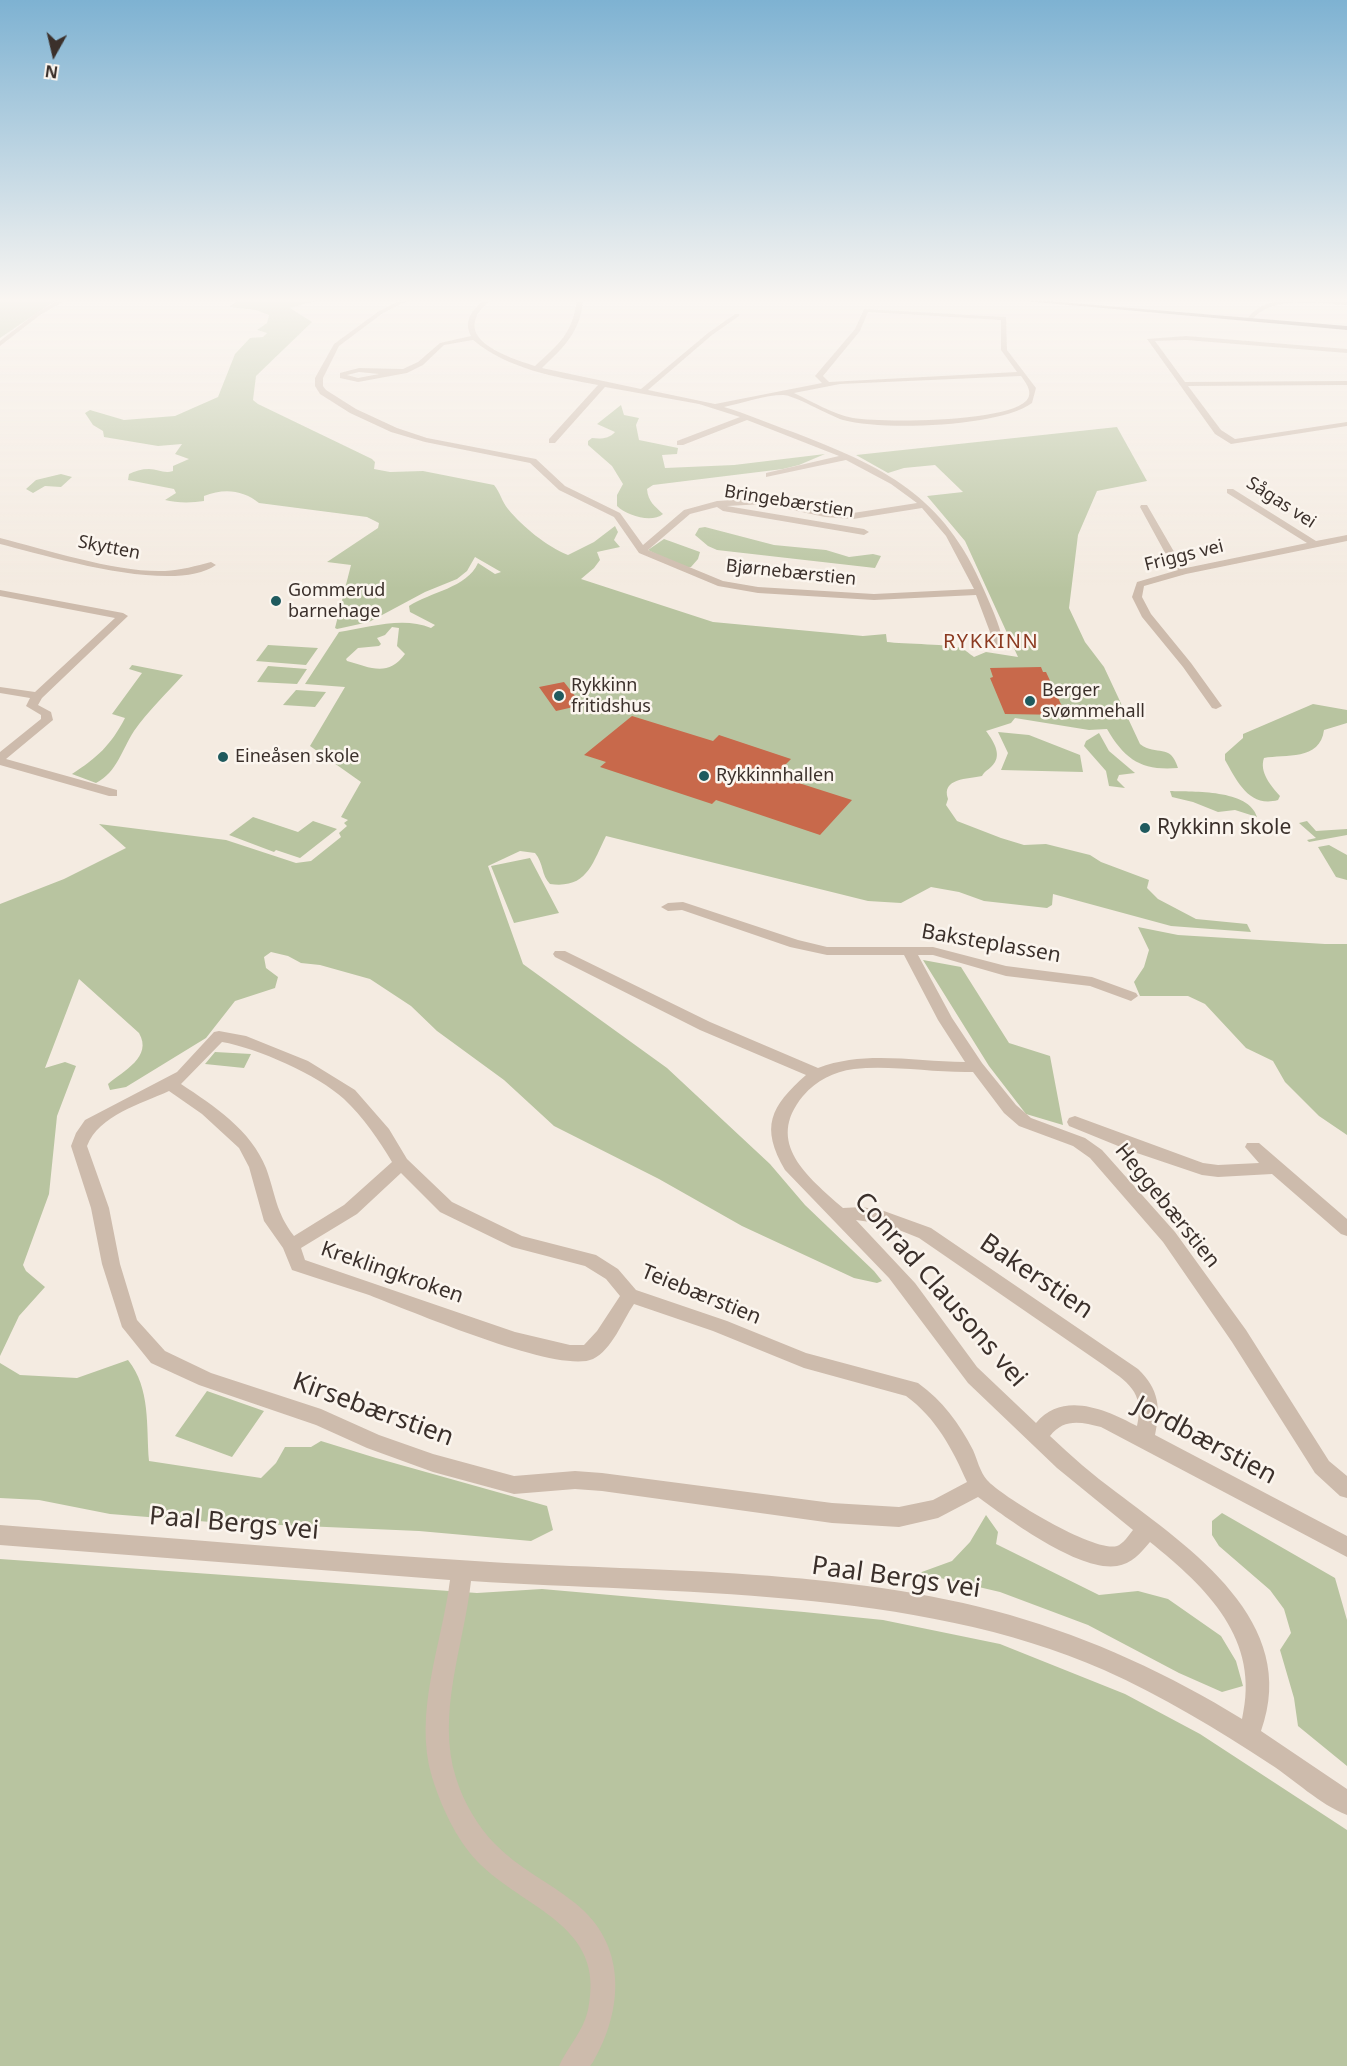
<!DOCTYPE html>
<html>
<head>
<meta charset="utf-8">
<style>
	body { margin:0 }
	#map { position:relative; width:1347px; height:2066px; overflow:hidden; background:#f4ebe1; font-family:"Noto Sans",sans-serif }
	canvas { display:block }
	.north { position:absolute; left:24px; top:24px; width:60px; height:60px; -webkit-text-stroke:4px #fbf5ee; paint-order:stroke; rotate:188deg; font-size:16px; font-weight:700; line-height:24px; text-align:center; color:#3b302b }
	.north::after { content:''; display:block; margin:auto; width:21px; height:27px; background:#3b302b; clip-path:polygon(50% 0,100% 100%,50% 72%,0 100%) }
</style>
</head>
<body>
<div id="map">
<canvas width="1347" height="2066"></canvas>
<div class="north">N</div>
</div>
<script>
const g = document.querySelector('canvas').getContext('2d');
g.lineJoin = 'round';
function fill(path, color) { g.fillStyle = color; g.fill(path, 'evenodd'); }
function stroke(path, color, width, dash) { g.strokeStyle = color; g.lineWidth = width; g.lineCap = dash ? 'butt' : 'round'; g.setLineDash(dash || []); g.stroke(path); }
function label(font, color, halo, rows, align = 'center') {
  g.font = font + ' "Noto Sans",sans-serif'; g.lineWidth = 5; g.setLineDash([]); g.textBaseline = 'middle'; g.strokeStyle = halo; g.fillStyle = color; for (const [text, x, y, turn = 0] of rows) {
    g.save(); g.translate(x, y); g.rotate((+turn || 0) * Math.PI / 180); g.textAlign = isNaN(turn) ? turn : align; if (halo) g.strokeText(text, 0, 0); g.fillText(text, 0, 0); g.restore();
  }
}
const green = new Path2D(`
	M0,300H56L0,338Z
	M239,300H319L290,308L312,322L256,376L253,400L258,404L372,459L375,462L374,469L390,472L423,471L494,485C500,492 502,502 508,509C523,527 546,546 568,555L594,542L615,526L618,532L614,540L620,547L597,552L600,560L594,568L581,579L713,622L863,636L886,634L887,642C902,644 954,644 963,649C965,650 970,654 974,657L986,652L1018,657L965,541L927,496L963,492L935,465L904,468L888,473L856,455L1117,427L1147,481L1097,491L1078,535L1069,608L1085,642L1104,667L1140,744C1157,757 1170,742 1178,768C1142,771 1125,760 1107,729L1089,730L1015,718L1011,723L986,731C992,739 1001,752 995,762C991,769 985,770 982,776C968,779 941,778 948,799L946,805L957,821L1001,838L1024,845L1046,844L1090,855L1101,862L1149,880L1147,888L1158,899L1196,919L1247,924L1251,932L1171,926L1053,894L1052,905L1047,908L984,901L959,892L931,887L901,903L868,901L606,836C592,864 587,889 550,884C541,875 544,864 535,853L520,851L488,866L523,964L667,1068L770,1164L805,1205L874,1271L882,1281L877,1283L854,1278L742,1226L659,1179L554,1126L504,1080L437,1031L411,1006L370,979L320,965L301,963L288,956L271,952L264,957L266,968L278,977L275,988L235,1001L206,1038L126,1087L110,1090L108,1084C123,1071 153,1057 139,1033L79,979L45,1068L65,1062L76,1066L57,1116L49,1194L23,1265L26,1271L45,1287L19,1316L0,1356V904L64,879L126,848L99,824L226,840L296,863L311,861L341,837L339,833L347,826L344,823L348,820L341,817L361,782L310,746L345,687L305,684L339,632C368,628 402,616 431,628L435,625L410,612L409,606C430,592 467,588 478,563L495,574L501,572L475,557L467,571L457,579L425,592L369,622L337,629L335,628L351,565L327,562L378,528L379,523L367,517L259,503C243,490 224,488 204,496V501C192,503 176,503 165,500L176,493L174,489L128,480L129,474C135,471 141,469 149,469C158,469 164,474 173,471V466L189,459L175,454L182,444L158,446L104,437L103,431L93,425L85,413L90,410L124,420L175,416L218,397L235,354L250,338L263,337L267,333L257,330L267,323L269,315L256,310L229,307ZM392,627L399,628L397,646L405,654C388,678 369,667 347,661L346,659L358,648L379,646L381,644L377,638L385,635Z
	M621,405L624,415L639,418L636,425L639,440L678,448L677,454L662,455L665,468L734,465L825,454L799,465L783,469L653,485L647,489C648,502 655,506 663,514C652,523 627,516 617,506V495L623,484L612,466L588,445V441L592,438C600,439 609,439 615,432L597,424Z
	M61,474L72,477L61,487L45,486L33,493L26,489L36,480Z
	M705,527L774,545L826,550L849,557L873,554L881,556L875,568L717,550L708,546L695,535L699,528Z
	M664,539L700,552L698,559L691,567H681L648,550Z
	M268,645L318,648L306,665L256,661Z
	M132,665L183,675C167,693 148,711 134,731C121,751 118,771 96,783L72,774C97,758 111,745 125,718L112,714L142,673L129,669Z
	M268,666L307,669L297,684L257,682Z
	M296,690L326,692L315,707L283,705Z
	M1313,704L1347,710V723L1324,730C1320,761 1285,754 1264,758C1259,772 1271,786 1280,796L1278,800C1249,808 1237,781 1225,760V754L1243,738V734Z
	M998,732L1029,735L1080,755L1083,772L1001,770L1008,753Z
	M1099,733L1109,751L1135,773L1119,775L1117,780L1125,788L1109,786L1106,771L1084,746L1086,741Z
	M1170,791C1193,792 1249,789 1257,817L1235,810L1218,812L1193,802L1172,797Z
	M253,817L298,832L313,821L337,829L300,858L276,850L274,852L229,835Z
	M1307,821L1316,831L1347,829V835L1309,842L1307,840L1316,838L1299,823Z
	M1329,845L1347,855V880L1336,877L1318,847Z
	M530,858L559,913L514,923L491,866Z
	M1138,927L1178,935L1325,944H1347V1135L1319,1116L1285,1082L1273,1061L1246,1048L1205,1004L1188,996H1140L1134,982L1144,967L1149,950Z
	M923,960L961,967L1009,1043L1050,1056L1063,1125L1026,1114L989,1066Z
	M215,1052L251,1054L244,1068L205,1064Z
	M128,1360C151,1389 146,1426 149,1461L261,1478L276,1463L285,1447H311L321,1441L376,1458L547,1506L553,1530L531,1541L419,1531L211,1522L110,1514L39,1500L0,1498V1363L20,1375L77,1378Z
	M207,1391L264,1411L232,1457L175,1436Z
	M1222,1513L1335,1578L1347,1620V1766L1298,1726L1294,1698L1280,1650L1291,1633L1284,1609L1270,1590L1219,1546L1212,1535V1521Z
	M986,1515L998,1532L996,1544L1099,1595L1138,1591L1168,1599L1221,1636L1236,1661L1243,1686L1222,1692L1179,1673L1088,1625L1000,1592L919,1573L952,1561L970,1542Z
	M0,1559L477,1593L542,1589L804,1612L883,1620L1000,1644L1125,1694L1200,1734L1347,1830V2066H0Z`);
const building = new Path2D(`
	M1041,667L1043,672H1046L1066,715L1005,714L990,678L993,677L990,668Z
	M564,682L582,705L556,711L539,687Z
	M632,716L713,741L719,735L791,759L778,772L784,774L780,777L852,800L820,835L716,800L712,804L600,767L606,762L584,755Z`);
const minor = new Path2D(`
	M59,300H66L40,315L0,346V341L36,313Z
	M402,300H409L383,313L339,346L323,378V386L326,390L356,409L397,428L427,438L536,459L565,486L620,513L643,545L684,510L717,501L765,498L825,511L853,513L917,503L891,484L846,460L766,477V473L839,456L747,420L683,445H677V441L740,417L699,404L605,387L555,443H549V439L598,385C555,377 508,369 473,340L444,345L423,365L407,373L358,382L340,378V373L359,368L403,369L418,362L440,343L471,336C463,321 472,310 484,300H490C485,306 478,311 476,318C465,345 517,360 535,366C560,343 572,334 577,300H583C581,331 564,347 542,368L641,389L708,333L735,314H739V316L712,335L648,390L715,404L822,383L815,376L855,329L864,309L1006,317L1007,350L1036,388L1032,403C1000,427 882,431 843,420C828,415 794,395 783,395C765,395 743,403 724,407C748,414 770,424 793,432C884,467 944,495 984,590C991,606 999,623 1003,641L996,649L987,647L993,640L976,595L874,600L758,593L718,586L639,553L614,517L559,490L530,463L425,442L391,432L350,413L320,394L315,386V378L334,344L379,311ZM868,312L1001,320V350L1017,372L829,382L823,376L860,331ZM359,372L379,374L358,378L347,375ZM1021,376C1026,383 1034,393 1026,401C1006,422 883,423 853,418C833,414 813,402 794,393L840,384ZM765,504L825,517L853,519L922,508L946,536L974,589L874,594L758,587L723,581L648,550L690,514L717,507L723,511L864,535L869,532L864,529L727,506Z
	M1309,300L1347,301V305C1319,303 1271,295 1252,320L1247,319C1261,299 1287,300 1309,300Z
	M1186,336L1347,349V353L1186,340L1155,341L1185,382L1347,381V385L1188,386L1221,430L1235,439L1347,422V426L1231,444L1215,434L1147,339Z
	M1227,489H1233L1316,541L1347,535V541L1186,574L1144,586L1142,597L1151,614L1191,663L1222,706L1216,709L1212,708L1183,667L1142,617L1132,597L1137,582L1178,570L1164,551L1140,507L1141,505H1147L1173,550L1186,568L1307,543L1227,493Z
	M0,538C47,550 118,573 165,571C181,570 196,566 211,562L216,565C174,595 48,556 0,544Z
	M0,590L123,613L128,616L42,698L38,705L51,712L53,720L6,759L117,790V796H109L0,765V752L41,719V715L26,706L30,698L0,693V687L35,692L115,618L0,596Z
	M683,902L798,940L827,947H933L1006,966L1092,977L1136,993L1138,996L1131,1001L1090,986L1006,976L933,955H918L952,1018L982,1063L1016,1105L1031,1118L1085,1138L1102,1150L1175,1232L1246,1330L1329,1461L1347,1476V1498L1340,1496L1315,1473L1232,1342L1163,1242L1090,1158L1073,1146L1019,1126L1004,1113L973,1072C933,1073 893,1065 854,1069C833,1072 817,1080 803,1096C764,1143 808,1177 843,1208L862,1207L884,1211L931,1228L1138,1369C1159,1389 1161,1408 1155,1435L1347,1536V1557L1101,1427C1081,1422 1064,1418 1050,1436C1071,1456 1093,1475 1116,1492C1190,1548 1301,1622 1261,1731L1347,1789V1815C1319,1804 1295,1780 1270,1764C1217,1729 1162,1696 1104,1670C917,1587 673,1594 471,1581C464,1645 436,1714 456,1778C463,1801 478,1827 495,1844C518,1868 549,1882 575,1903C627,1944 624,2009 593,2062L590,2066H559C568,2046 583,2032 588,2010C607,1924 524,1910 477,1861C456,1839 441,1806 432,1777C413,1713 442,1644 450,1580L0,1545V1525C163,1537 327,1552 490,1562C660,1572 846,1568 1010,1615C1093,1639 1169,1674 1242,1719C1261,1639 1207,1588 1150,1542C1141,1553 1131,1564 1117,1566C1079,1572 1008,1519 978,1497L938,1518L899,1527L832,1523L602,1491L575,1489L514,1494L433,1472L367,1448L316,1425L199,1385L151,1363L122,1327L102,1264L91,1208L71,1146L76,1133L85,1120L177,1072L214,1032L219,1031L246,1036L308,1061L355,1090L389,1129L407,1159L452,1202L522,1236L596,1255L618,1269L636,1290L727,1321L806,1353L918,1383C943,1401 959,1423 973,1450C977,1459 980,1472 987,1480C1002,1497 1095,1553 1117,1546C1123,1544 1129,1535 1133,1530L1057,1468L968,1383L889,1278L785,1170C760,1127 770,1107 806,1075L700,1030L555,957L553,954L555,951H565L710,1022L818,1068C866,1050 916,1062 965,1062L938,1020L904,955H827L790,947L682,910L668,911L661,907L668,903ZM222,1042C257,1048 318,1075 344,1099C363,1117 379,1140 392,1162L344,1205L294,1236C275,1211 276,1195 266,1168C251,1130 214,1106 181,1084ZM169,1091L202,1114L239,1148L249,1167L264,1221L283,1248L292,1270C316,1278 341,1286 366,1294C407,1309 558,1375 593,1359C612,1350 623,1320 634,1304L713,1331L804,1368L906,1396C936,1418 952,1448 967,1482L933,1500L899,1507L832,1503L602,1473L575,1471L514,1476L433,1454L379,1435L321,1409L211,1373L165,1351L137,1320L120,1264L109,1208L87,1146C99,1115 141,1104 169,1091ZM401,1173L440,1212L512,1247L585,1266L606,1279L620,1296L597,1331L584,1345H570L515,1332L305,1260L301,1248L357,1214ZM856,1220L884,1224L919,1238L1102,1364C1127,1382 1145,1391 1137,1426C1107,1410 1063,1390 1036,1423L977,1367L915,1283Z
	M1075,1116L1203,1163L1218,1165L1259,1163L1245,1147L1247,1143H1259L1347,1219V1236L1341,1234L1272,1174L1218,1177L1202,1175L1128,1150L1069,1126L1067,1122L1069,1118Z`);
const major = new Path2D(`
	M1014,300H1035L1347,326V330Z`);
const markers = [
	[276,601,6,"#1f5a5e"],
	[559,696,6,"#1f5a5e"],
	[1030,701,6,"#1f5a5e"],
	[223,757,6,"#1f5a5e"],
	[704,776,6,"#1f5a5e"],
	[1145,828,6,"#1f5a5e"]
];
const farStreetnames = [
	["Bringebærstien",789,502,9],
	["Sågas vei",1281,503,33],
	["Skytten",109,548,11],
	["Friggs vei",1184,556,-14],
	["Bjørnebærstien",791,573,6]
];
const farPoinames = [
	["Gommerud",288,591],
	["barnehage",288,612],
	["Rykkinn",571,686],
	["fritidshus",571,707],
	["Berger",1042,691],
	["svømmehall",1042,712],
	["Eineåsen skole",235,757],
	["Rykkinnhallen",716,776]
];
const farQuarternames = [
	["RYKKINN",991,642]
];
const poiNames = [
	["Rykkinn skole",1157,828]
];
const streetNames = [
	["Baksteplassen",991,944,10],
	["Heggebærstien",1167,1206,51],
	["Kreklingkroken",392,1273,19],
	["Teiebærstien",701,1295,22]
];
const nearStreetnames = [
	["Bakerstien",1036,1277,34],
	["Conrad Clausons vei",940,1290,49],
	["Kirsebærstien",373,1410,20],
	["Jordbærstien",1205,1441,28],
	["Paal Bergs vei",234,1524,5],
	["Paal Bergs vei",896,1578,8]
];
fill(green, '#b8c4a0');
fill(building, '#c8694b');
fill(minor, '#cdbbac');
fill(major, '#7d675c');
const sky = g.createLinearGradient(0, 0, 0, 589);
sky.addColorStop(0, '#7eb2d2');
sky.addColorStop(0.51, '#faf6f2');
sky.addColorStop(1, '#faf6f200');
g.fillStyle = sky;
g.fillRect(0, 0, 1347, 589);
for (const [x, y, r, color] of markers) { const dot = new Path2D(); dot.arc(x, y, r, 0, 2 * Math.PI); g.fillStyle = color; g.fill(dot); stroke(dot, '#fbf5ee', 2); }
label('18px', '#3b302b', '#fbf5ee', farStreetnames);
label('18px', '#3b302b', '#fbf5ee', farPoinames, 'left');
g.letterSpacing = '1.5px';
label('20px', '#8c3b22', '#fbf5ee', farQuarternames);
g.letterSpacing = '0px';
label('21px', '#3b302b', '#fbf5ee', poiNames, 'left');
label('21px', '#3b302b', '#fbf5ee', streetNames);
label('26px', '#3b302b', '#fbf5ee', nearStreetnames);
</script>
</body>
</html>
